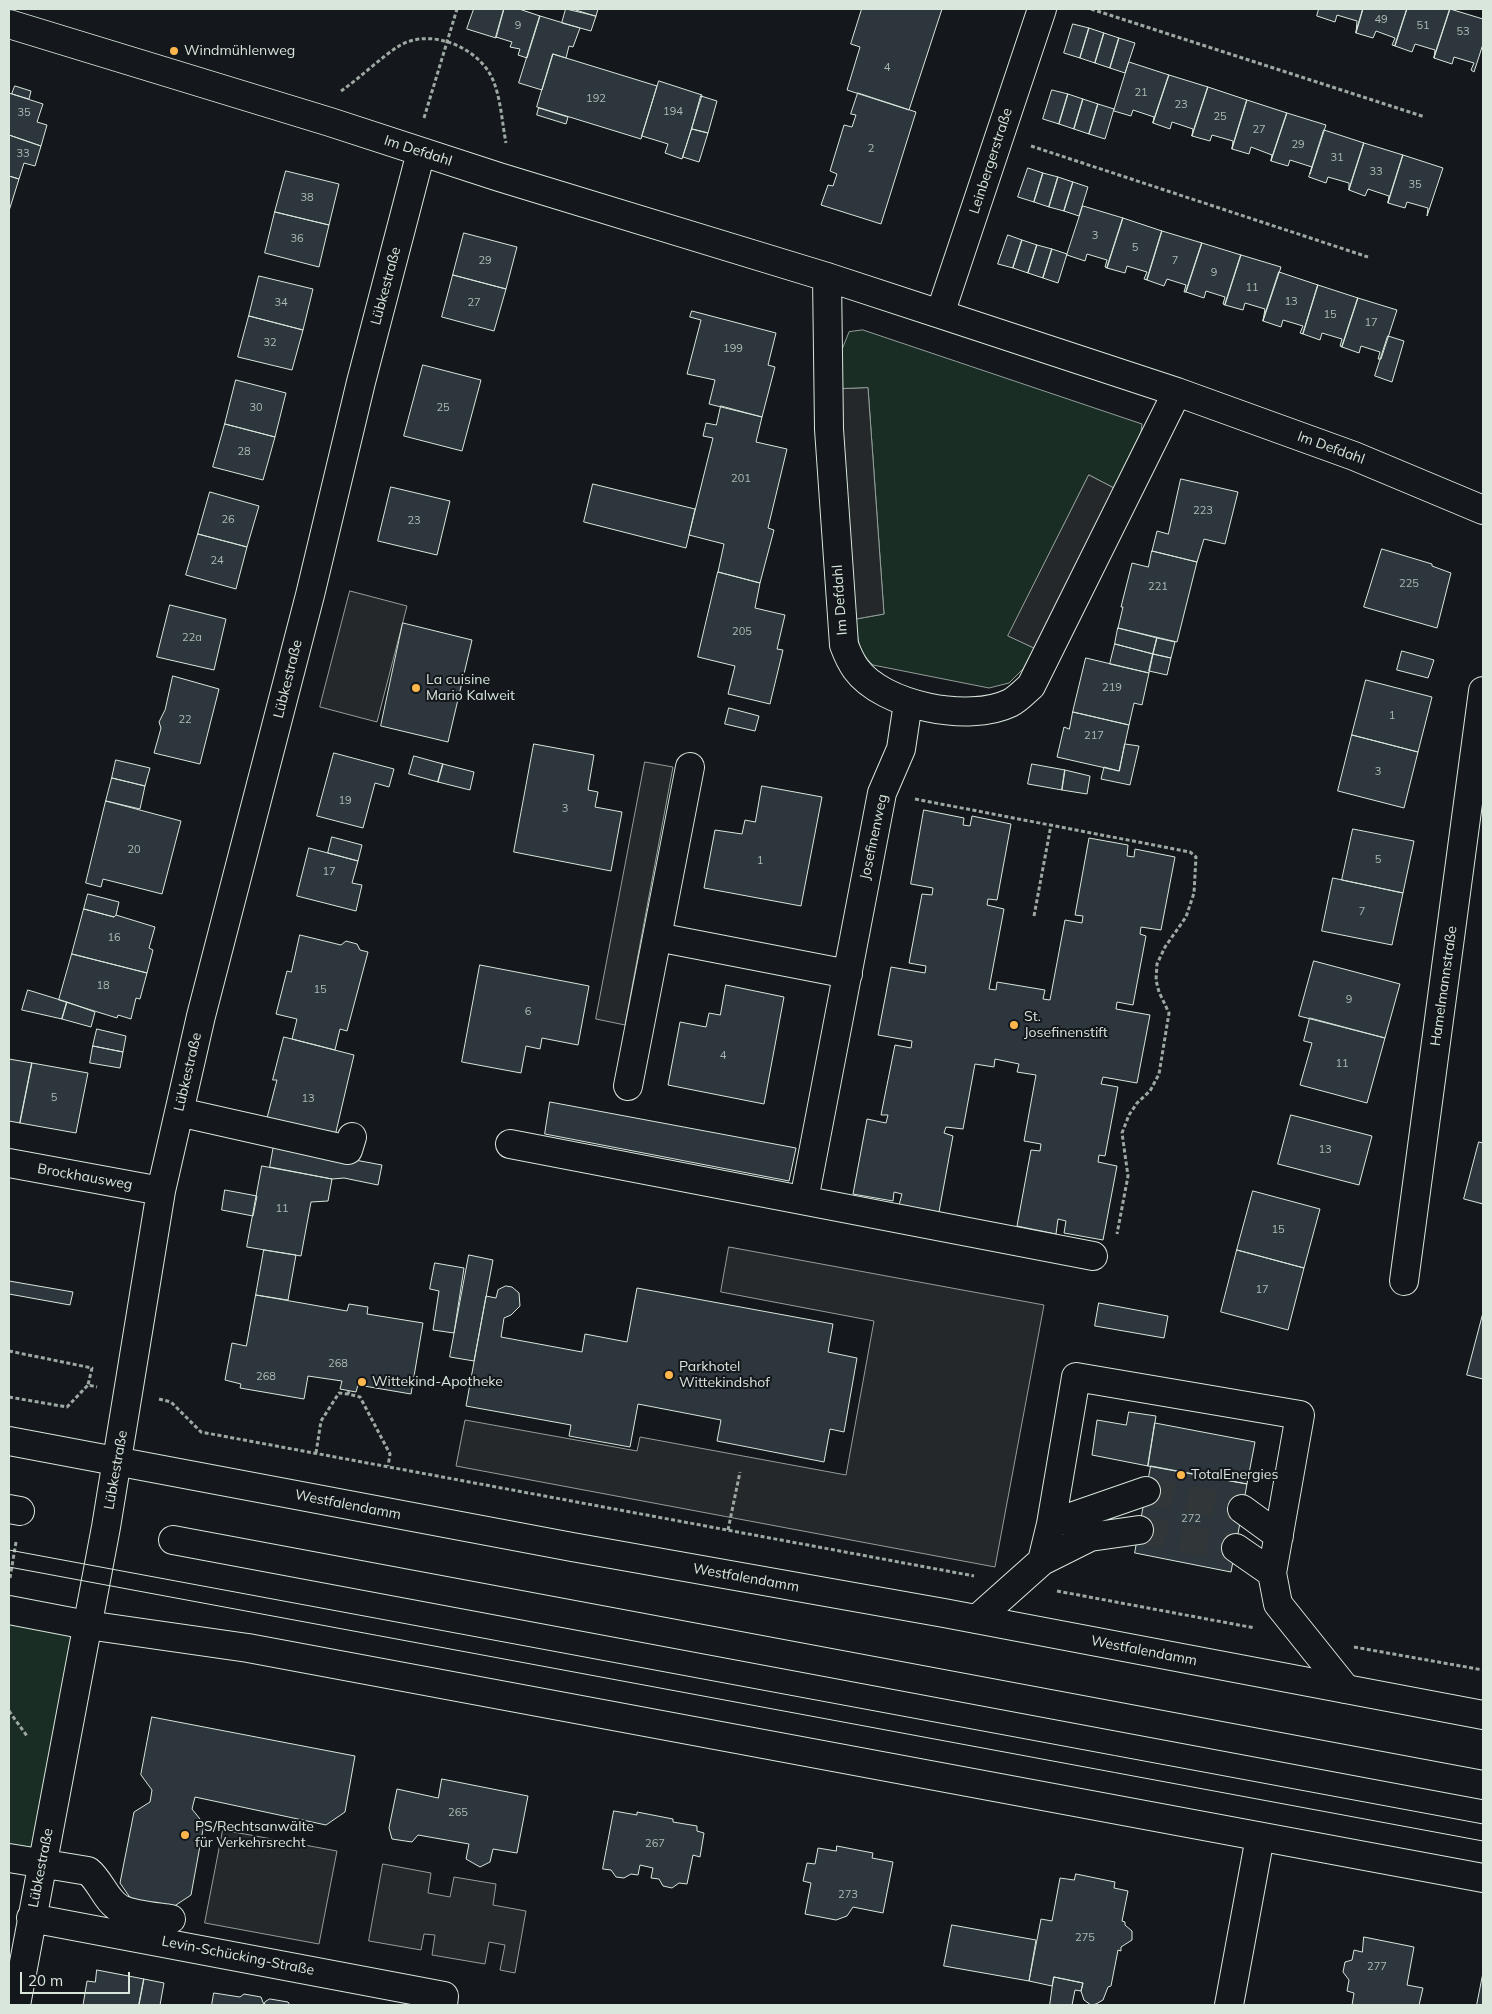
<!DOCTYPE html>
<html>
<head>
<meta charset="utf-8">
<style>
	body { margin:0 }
	#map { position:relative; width:1492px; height:2014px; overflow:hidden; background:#14181c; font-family:Mulish,sans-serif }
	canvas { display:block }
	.frame { position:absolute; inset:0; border:10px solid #d8e6dc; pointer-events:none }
	.scale { position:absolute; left:20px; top:1972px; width:110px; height:22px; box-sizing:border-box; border:2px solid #d8e6dc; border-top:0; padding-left:6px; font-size:15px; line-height:18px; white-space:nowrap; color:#d8e6dc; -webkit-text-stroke:4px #14181c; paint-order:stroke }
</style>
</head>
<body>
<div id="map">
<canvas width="1492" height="2014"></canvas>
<div class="frame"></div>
<div class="scale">20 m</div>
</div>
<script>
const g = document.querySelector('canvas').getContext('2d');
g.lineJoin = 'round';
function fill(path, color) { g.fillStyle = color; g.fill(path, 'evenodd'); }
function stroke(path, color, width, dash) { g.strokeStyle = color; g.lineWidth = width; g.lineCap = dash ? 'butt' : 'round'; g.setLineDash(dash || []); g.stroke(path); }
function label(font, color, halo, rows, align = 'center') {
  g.font = font + ' Mulish,sans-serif'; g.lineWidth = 4; g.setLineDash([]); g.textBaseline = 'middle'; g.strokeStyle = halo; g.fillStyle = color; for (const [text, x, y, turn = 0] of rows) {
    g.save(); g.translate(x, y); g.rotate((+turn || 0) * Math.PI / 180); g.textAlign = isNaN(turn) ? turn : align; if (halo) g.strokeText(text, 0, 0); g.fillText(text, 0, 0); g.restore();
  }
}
const green = new Path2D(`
	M863,330L1142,424L1141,432L1114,488L1089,475L1009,636L1034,648L1023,669L1009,683L989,688L873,665C858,651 857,638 856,619L884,614L868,388L840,389L841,352L849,332Z
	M9,1620L76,1632L34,1856L9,1852Z`);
const parking = new Path2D(`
	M868,388L884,614L856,619L840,389Z
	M1089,475L1114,488L1034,648L1008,636Z
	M350,591L407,606L377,722L320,707Z
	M645,762L673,767L625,1025L596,1019Z
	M729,1247L1044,1305L995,1567L456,1466L465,1420L637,1451L640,1437L846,1475L874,1321L721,1292Z
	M223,1830L337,1851L319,1944L205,1923Z
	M383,1864L431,1873L428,1893L450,1897L454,1877L496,1884L493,1905L526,1911L515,1973L500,1970L505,1945L489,1942L485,1964L432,1955L435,1935L424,1934L421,1950L369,1941Z`);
const building = new Path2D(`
	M474,9H504L496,38L467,29Z
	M504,9H519L540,16L527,58L518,55L520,49L510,47L512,42L496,37Z
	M566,9L596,16L591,31L562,23Z
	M573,9H598L596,16Z
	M862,9H942L909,110L847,90L860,47L851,44Z
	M1319,9H1363L1356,33L1357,21L1337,15L1335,22L1317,16Z
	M1363,9H1407L1395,46L1392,45L1395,38L1376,31L1373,38L1356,33Z
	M1407,9H1450L1434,58L1435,50L1415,44L1412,52L1395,46Z
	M1450,9L1483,19V44L1474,72L1471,70L1474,63L1454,57L1452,64L1434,58Z
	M540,16L580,28L573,47L569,46L566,58L553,54L542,90L519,83Z
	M1073,24L1089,28L1080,58L1064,53Z
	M1089,28L1104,33L1095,63L1080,58Z
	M1104,33L1119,38L1110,68L1095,63Z
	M1119,38L1135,43L1125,73L1110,68Z
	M553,54L657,86L641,139L537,107Z
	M1129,62L1169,75L1153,123L1154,117L1133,110L1131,116L1114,111Z
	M1169,75L1208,87L1192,136L1193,129L1172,122L1170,129L1153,123Z
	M659,81L702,95L682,159L665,153L668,144L642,136Z
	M15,86L31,91L29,99L12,94Z
	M1208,87L1247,100L1232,149L1233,141L1212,135L1210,141L1192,136Z
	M1052,90L1068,94L1059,124L1043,119Z
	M9,93L43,104L37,122L47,125L41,146L9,135Z
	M858,93L916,112L881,224L821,205L828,185L833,186L837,174L830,171L844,125L852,127L856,115L851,114Z
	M1068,94L1083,99L1074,129L1059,124Z
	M701,96L717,101L708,133L692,129Z
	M1083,99L1098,104L1089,134L1074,129Z
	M1247,100L1287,113L1271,161L1272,155L1251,147L1249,154L1232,149Z
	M1098,104L1114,109L1105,139L1089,134Z
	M539,108L568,117L566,124L537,115Z
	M1287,113L1326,125L1310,174L1312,167L1290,160L1288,166L1271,161Z
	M692,129L708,133L699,162L683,157Z
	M1324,130L1364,143L1349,190V183L1328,177L1326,183L1309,177Z
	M9,135L41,146L35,166L24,163L19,179L9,176Z
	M1364,143L1403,155L1388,203L1389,196L1368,189L1365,196L1349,190Z
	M1403,155L1443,168L1427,216L1428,208L1407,202L1405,208L1388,203Z
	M1028,168L1043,173L1034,202L1018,197Z
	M286,171L339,184L329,225L275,212Z
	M1043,173L1058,177L1049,207L1034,202Z
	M9,176L19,179L9,211Z
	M1058,177L1073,182L1064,211L1049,207Z
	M1073,182L1088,187L1079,216L1064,211Z
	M1083,206L1123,218L1107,268L1105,267L1107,260L1087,254L1085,261L1067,255Z
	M275,212L329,225L319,267L265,253Z
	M1123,218L1162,231L1147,280L1144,279L1147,272L1127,266L1125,273L1107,268Z
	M1162,231L1202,243L1186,292H1184L1186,285L1167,279L1164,286L1147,280Z
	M464,233L517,247L506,289L453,275Z
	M1008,235L1022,240L1013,268L998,264Z
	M1022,240L1037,245L1028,273L1013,268Z
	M1202,243L1241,255L1225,305L1223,304L1225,297L1206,291L1204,298L1186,292Z
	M1037,245L1052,249L1043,278L1028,273Z
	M1052,249L1067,254L1058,283L1043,278Z
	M1241,255L1281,267L1263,321L1265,309L1245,303L1243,310L1225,305Z
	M1279,272L1318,285L1303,334L1300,333L1303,326L1283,320L1281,327L1263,321Z
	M453,275L506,289L494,331L442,317Z
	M259,276L313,289L303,330L249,316Z
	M1318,285L1358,298L1342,347L1340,346L1342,339L1322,333L1320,340L1303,334Z
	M1358,298L1397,310L1381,359H1378L1380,352L1361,346L1359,353L1342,347Z
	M692,311L776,333L768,365L775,367L762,417L709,404L715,380L687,374L701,320L690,317Z
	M249,316L303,330L292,370L238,357Z
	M1388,336L1404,341L1392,382L1375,376Z
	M423,365L481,380L462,451L404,436Z
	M236,380L286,393L275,437L225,424Z
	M721,406L762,417L756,442L787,449L768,528L774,530L760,583L718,572L724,544L689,535L713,438L703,436L706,423L716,425Z
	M225,424L275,437L263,480L213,467Z
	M1181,479L1238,492L1225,544L1204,539L1197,562L1152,551L1157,531L1168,534Z
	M593,484L695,509L686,548L584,522Z
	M391,487L450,501L437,555L378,541Z
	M210,492L259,506L247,547L198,534Z
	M198,534L247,547L236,589L186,575Z
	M1382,549L1432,564V566L1451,573L1437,628L1364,607Z
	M1152,551L1197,562L1177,642L1118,628L1123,607H1121L1132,563L1148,567Z
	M718,572L760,583L755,608L785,615L777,649L783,650L770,704L728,694L735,666L698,657Z
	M170,605L226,619L214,670L157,657Z
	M403,623L472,640L448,742L381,726Z
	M1118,628L1157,638L1153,654L1115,644Z
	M1157,638L1175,642L1171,658L1153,654Z
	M1115,644L1153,654L1149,673L1110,664Z
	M1402,651L1434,660L1428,678L1397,670Z
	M1153,654L1171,658L1167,675L1149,671Z
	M1086,658L1149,673L1142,705L1134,703L1129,725L1073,712Z
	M173,676L219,689L200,764L154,753L161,728L159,722L165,710Z
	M1366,680L1432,697L1418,752L1352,735Z
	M729,708L759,716L755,731L725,724Z
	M1073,712L1129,725L1119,771L1057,757L1064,727L1069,729Z
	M1352,735L1418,752L1404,808L1338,791Z
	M534,744L594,755L588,790L598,792L595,807L622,812L611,871L514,852Z
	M1125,744L1139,746L1130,785L1101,779L1104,767L1119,771Z
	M334,753L394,769L389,787L375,783L363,828L317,816Z
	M414,756L443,764L438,782L409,774Z
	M116,760L150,768L145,786L112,778Z
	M443,764L474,772L470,790L438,782Z
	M1032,764L1065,770L1062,790L1028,784Z
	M1065,770L1090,776L1087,794L1062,790Z
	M112,778L145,786L140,809L106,801Z
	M762,786L822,797L801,906L704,888L715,830L742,834L745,820L755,822Z
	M106,801L181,821L162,894L103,879L101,887L86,883Z
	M924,810L964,818L963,825L970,826L972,816L1011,824L997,900L988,899L987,905L1004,909L989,989L996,990L997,982L1045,990L1043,999L1050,1000L1065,920L1082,923L1083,916L1075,915L1089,838L1128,845L1127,856L1134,857L1135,849L1175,857L1161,930L1141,927L1140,934L1146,936L1133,1005L1117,1002L1116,1009L1150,1015L1137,1083L1103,1077L1101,1084L1118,1087L1105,1156L1099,1155L1098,1162L1117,1166L1103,1240L1064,1233L1066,1221L1058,1219L1056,1234L1017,1226L1031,1150L1040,1151L1041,1144L1024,1141L1036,1075L1017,1072L1019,1064L995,1059L994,1067L975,1064L963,1129L946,1127L944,1133L953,1136L939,1212L899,1205L902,1194L894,1192L893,1201L853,1194L867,1119L886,1123L888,1115H881L895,1045L911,1048L912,1041L878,1035L891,967L925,973L926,966L909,963L922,894L932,895L933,888L911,884Z
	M1353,829L1414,841L1403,893L1342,880Z
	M332,837L362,845L358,861L328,853Z
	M309,848L358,861L352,883L362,885L356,911L297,896Z
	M1333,878L1403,893L1392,945L1322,931Z
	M88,894L119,902L116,915L114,917L84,909Z
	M84,909L114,917L116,915L155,927L149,948L153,950L147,973L72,954Z
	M300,935L341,945L346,941L357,944L360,950L368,952L347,1031L340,1029L335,1050L292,1039L297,1019L276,1014L287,971L291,972Z
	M72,954L147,973L140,999L136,998L131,1019L118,1015L117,1018L59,1000Z
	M1314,961L1400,984L1385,1038L1299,1016Z
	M480,965L589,986L578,1045L542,1038L540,1049L526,1046L521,1073L462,1062Z
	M726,985L784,997L764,1104L668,1085L680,1022L706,1027L709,1013L720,1015Z
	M28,990L67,1002L62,1019L22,1010Z
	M67,1002L95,1012L91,1027L62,1019Z
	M1310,1018L1385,1038L1367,1103L1300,1085L1312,1043L1304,1041Z
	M97,1029L126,1036L123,1052L93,1046Z
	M284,1037L354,1055L335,1136L267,1118L277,1080H273Z
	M93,1046L123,1052L120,1068L90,1063Z
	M9,1059L32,1063L20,1123L9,1121Z
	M32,1063L88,1073L76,1133L20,1123Z
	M550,1102L796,1148L789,1181L545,1134Z
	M1291,1115L1372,1136L1359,1185L1278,1164Z
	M1479,1142L1483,1143V1204L1464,1199Z
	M274,1145L382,1165L378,1185L344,1178L332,1179L270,1167Z
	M262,1166L332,1179L328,1201L311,1202L301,1256L247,1247Z
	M225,1190L257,1196L253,1216L222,1210Z
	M1253,1191L1320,1209L1304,1268L1237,1250Z
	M264,1250L296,1255L288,1300L256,1295Z
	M1237,1250L1304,1268L1288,1330L1221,1312Z
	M469,1255L493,1260L474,1361L450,1357Z
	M435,1263L464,1268L454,1333L433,1330L439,1291L430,1289Z
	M9,1281L73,1292L70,1305L9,1294Z
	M506,1286L512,1287L519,1293L520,1306L511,1315L504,1318L501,1337L582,1352L585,1334L627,1342L637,1288L833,1324L828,1352L857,1358L844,1432L830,1429L824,1462L717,1441L721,1420L638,1404L630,1447L569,1436L571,1425L466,1406L486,1296L496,1298L498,1290Z
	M256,1295L347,1311L349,1304L368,1307L367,1314L423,1323L411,1394L358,1385L356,1392L340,1389L342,1381L308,1376L304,1399L240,1388L241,1384L225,1380L232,1343L246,1346Z
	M1099,1303L1168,1316L1164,1338L1095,1326Z
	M1483,1313V1379L1467,1375Z
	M1129,1412L1156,1416L1148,1466L1092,1455L1097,1420L1126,1425Z
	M1155,1423L1255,1442L1247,1484L1148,1466Z
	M1151,1466L1247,1484L1231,1572L1135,1553Z
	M152,1717L355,1756L345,1812L326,1825L195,1797L192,1809L204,1824L191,1895L173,1907L131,1899L120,1883L134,1812L150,1802L152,1790L141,1775Z
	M442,1779L528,1796L517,1853L493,1849L490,1862L480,1867L466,1859L469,1844L418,1835L412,1842L392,1839L389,1828L397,1789L438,1798Z
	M614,1811L637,1815V1812L673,1819V1822L697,1826V1831L704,1833L700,1857L693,1855L687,1884L679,1883L672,1888L663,1886L659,1879L651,1878L653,1868L640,1865L638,1875L631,1874L624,1878L616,1877L611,1870L603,1869Z
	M837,1846L873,1853L872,1858L893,1862L883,1913L853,1907L847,1916L836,1920L805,1914L811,1883L803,1881L807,1863L815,1864L818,1848L836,1851Z
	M1076,1874L1115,1882L1114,1888L1128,1891L1122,1921L1125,1922V1925L1132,1931V1940L1121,1947V1951L1118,1950L1111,1986L1108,1987L1103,2000L1096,2004L1091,2005L1084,2000L1081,1991L1083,1983L1054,1977L1052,1986L1029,1981L1041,1919L1052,1921L1060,1878L1074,1880Z
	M952,1925L1036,1940L1029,1981L944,1966Z
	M1364,1937L1414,1947L1407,1985L1423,1988L1419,2005H1352L1354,1993L1347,1991L1349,1980L1343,1972L1345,1962L1352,1960L1354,1950L1362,1952Z
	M97,1970L144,1979L139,2005H83L87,1981L95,1982Z
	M1483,1973V2005H1477Z
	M1054,1977L1083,1983L1081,1991L1075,1990L1072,2005H1050Z
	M144,1979L164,1983L160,2005H139Z
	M214,1993L240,1997L244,1994L261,1997L264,2005H212Z
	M270,1999L288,2002L290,2005H264L265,2002Z`);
const minorTunnel = new Path2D(`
	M1146,1491L1242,1509
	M1139,1530L1236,1548`);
const path = new Path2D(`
	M1091,9L1425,117
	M341,91C360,78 380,58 399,46C430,27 479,47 493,80C501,99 502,123 506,143
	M424,118L457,9
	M1031,146L1368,257
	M915,799L1190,852L1196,857L1194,893L1186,917L1165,947L1157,964L1156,980L1159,992L1169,1013L1159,1074L1150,1091L1137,1103L1129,1115L1122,1133L1128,1176L1117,1234
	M1034,916L1051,825
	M9,1351L92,1368L88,1385L97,1387
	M349,1391L348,1394L360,1397L390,1454L388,1466
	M9,1397L67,1407L88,1385
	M159,1399L171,1402L201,1432L974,1576
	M316,1453L321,1421L339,1393L348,1394
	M728,1530L740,1472
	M10,1578L16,1542
	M1057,1591L1255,1628
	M1354,1647L1483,1670
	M9,1711L27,1736`);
const minor = new Path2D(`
	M9,24L330,122L499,177L827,277L940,314L1177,392L1354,456L1483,510
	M827,277L829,429L844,645C847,653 851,662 856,669C883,706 969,723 1010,703C1018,699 1025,691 1031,686L1177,392
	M940,314L1042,9
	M690,767L657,937L848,974
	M628,1086L657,937
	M179,1112L348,1150L352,1137
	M510,1144L1093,1256
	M9,1163L161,1191
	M804,1200L882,793L901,749L908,703
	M1404,1281L1483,691
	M9,1509L20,1511
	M1242,1509L1279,1536
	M1051,1524L1146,1491
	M173,1540L1483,1785
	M1236,1548L1272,1573
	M1042,1561L1090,1537L1139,1530
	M977,1619L1042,1561L1051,1524L1076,1377L1300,1415L1272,1573L1278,1604L1346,1689
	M9,1858L88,1871C101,1881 106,1902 121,1909C132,1915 158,1917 171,1919
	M31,1918L444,1996L443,2005
	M16,2005L106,1527L161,1191L201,1016L310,595L361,382L421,152
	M1229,2005L1260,1837`);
const major = new Path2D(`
	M9,1441L572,1547L944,1613L1483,1715
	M9,1610L87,1625L248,1648L1483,1878`);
const tram = new Path2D(`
	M9,1550L1483,1824
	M9,1567L1483,1841`);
const markers = [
	[174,51,5,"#ffb74d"],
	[416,688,5,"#ffb74d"],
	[1014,1025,5,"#ffb74d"],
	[669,1375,5,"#ffb74d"],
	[362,1382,5,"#ffb74d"],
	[1181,1475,5,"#ffb74d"],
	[185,1835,5,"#ffb74d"]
];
const numberNames = [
	["49",1381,20],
	["9",518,26],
	["51",1423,26],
	["53",1463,32],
	["4",887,68],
	["21",1141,93],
	["192",596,99],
	["23",1181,105],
	["194",673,112],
	["35",24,113],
	["25",1220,117],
	["27",1259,130],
	["29",1298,145],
	["2",871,149],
	["33",23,154],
	["31",1337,158],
	["33",1376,172],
	["35",1415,185],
	["38",307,198],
	["3",1095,236],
	["36",297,239],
	["5",1135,248],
	["29",485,261],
	["7",1175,261],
	["9",1214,273],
	["11",1252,288],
	["13",1291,302],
	["34",281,303],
	["27",474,303],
	["15",1330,315],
	["17",1371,323],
	["32",270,343],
	["199",733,349],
	["30",256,408],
	["25",443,408],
	["28",244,452],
	["201",741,479],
	["223",1203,511],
	["26",228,520],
	["23",414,521],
	["24",217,561],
	["225",1409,584],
	["221",1158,587],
	["205",742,632],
	["22a",192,638],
	["219",1112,688],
	["1",1392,716],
	["22",185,720],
	["217",1094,736],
	["3",1378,772],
	["19",345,801],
	["3",565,809],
	["20",134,850],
	["5",1378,860],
	["1",760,861],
	["17",329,872],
	["7",1362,912],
	["16",114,938],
	["18",103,986],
	["15",320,990],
	["9",1349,1000],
	["6",528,1012],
	["4",723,1056],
	["11",1342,1064],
	["5",54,1098],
	["13",308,1099],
	["13",1325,1150],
	["11",282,1209],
	["15",1278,1230],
	["17",1262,1290],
	["268",338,1364],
	["268",266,1377],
	["272",1191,1519],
	["265",458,1813],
	["267",655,1844],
	["273",848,1895],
	["275",1085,1938],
	["277",1377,1967]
];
const poiNames = [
	["Windmühlenweg",184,51],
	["La cuisine",426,680],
	["Mario Kalweit",426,696],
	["St.",1024,1017],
	["Josefinenstift",1024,1033],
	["Parkhotel",679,1367],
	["Wittekindshof",679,1383],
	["Wittekind-Apotheke",372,1382],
	["TotalEnergies",1191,1475],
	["PS/Rechtsanwälte",195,1827],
	["für Verkehrsrecht",195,1843]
];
const streetNames = [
	["Im Defdahl",418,151,18],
	["Leinbergerstraße",991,161,-72],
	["Lübkestraße",386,286,-75],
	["Im Defdahl",1331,448,20],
	["Im Defdahl",840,600,-94],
	["Lübkestraße",288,679,-76],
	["Josefinenweg",874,837,-78],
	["Hamelmannstraße",1444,986,-82],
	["Lübkestraße",188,1072,-77],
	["Brockhausweg",85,1177,10],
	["Lübkestraße",116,1470,-80],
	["Westfalendamm",348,1505,11],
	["Westfalendamm",746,1578,10],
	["Westfalendamm",1144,1651,11],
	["Lübkestraße",41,1868,-79],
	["Levin-Schücking-Straße",238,1956,11]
];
fill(green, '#1a2d24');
stroke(green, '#939e99', 1);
fill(parking, '#24282b');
stroke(parking, '#939e99', 1);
fill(building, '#2c363c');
stroke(building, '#d8e6dc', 1);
stroke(minorTunnel, '#313739', 28, [28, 14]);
stroke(minor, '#d8e6dc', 30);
stroke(major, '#d8e6dc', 30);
stroke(path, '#9da8a2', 3, [4, 2.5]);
stroke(minor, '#14181c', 28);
stroke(major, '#14181c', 28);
stroke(tram, '#d8e6dc', 1);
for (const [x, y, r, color] of markers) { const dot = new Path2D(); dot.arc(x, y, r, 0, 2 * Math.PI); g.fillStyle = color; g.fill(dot); stroke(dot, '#14181c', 2); }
label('11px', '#adbab4', null, numberNames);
label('14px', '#d8e6dc', '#14181c', poiNames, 'left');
label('14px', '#d8e6dc', '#14181c', streetNames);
</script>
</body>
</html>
